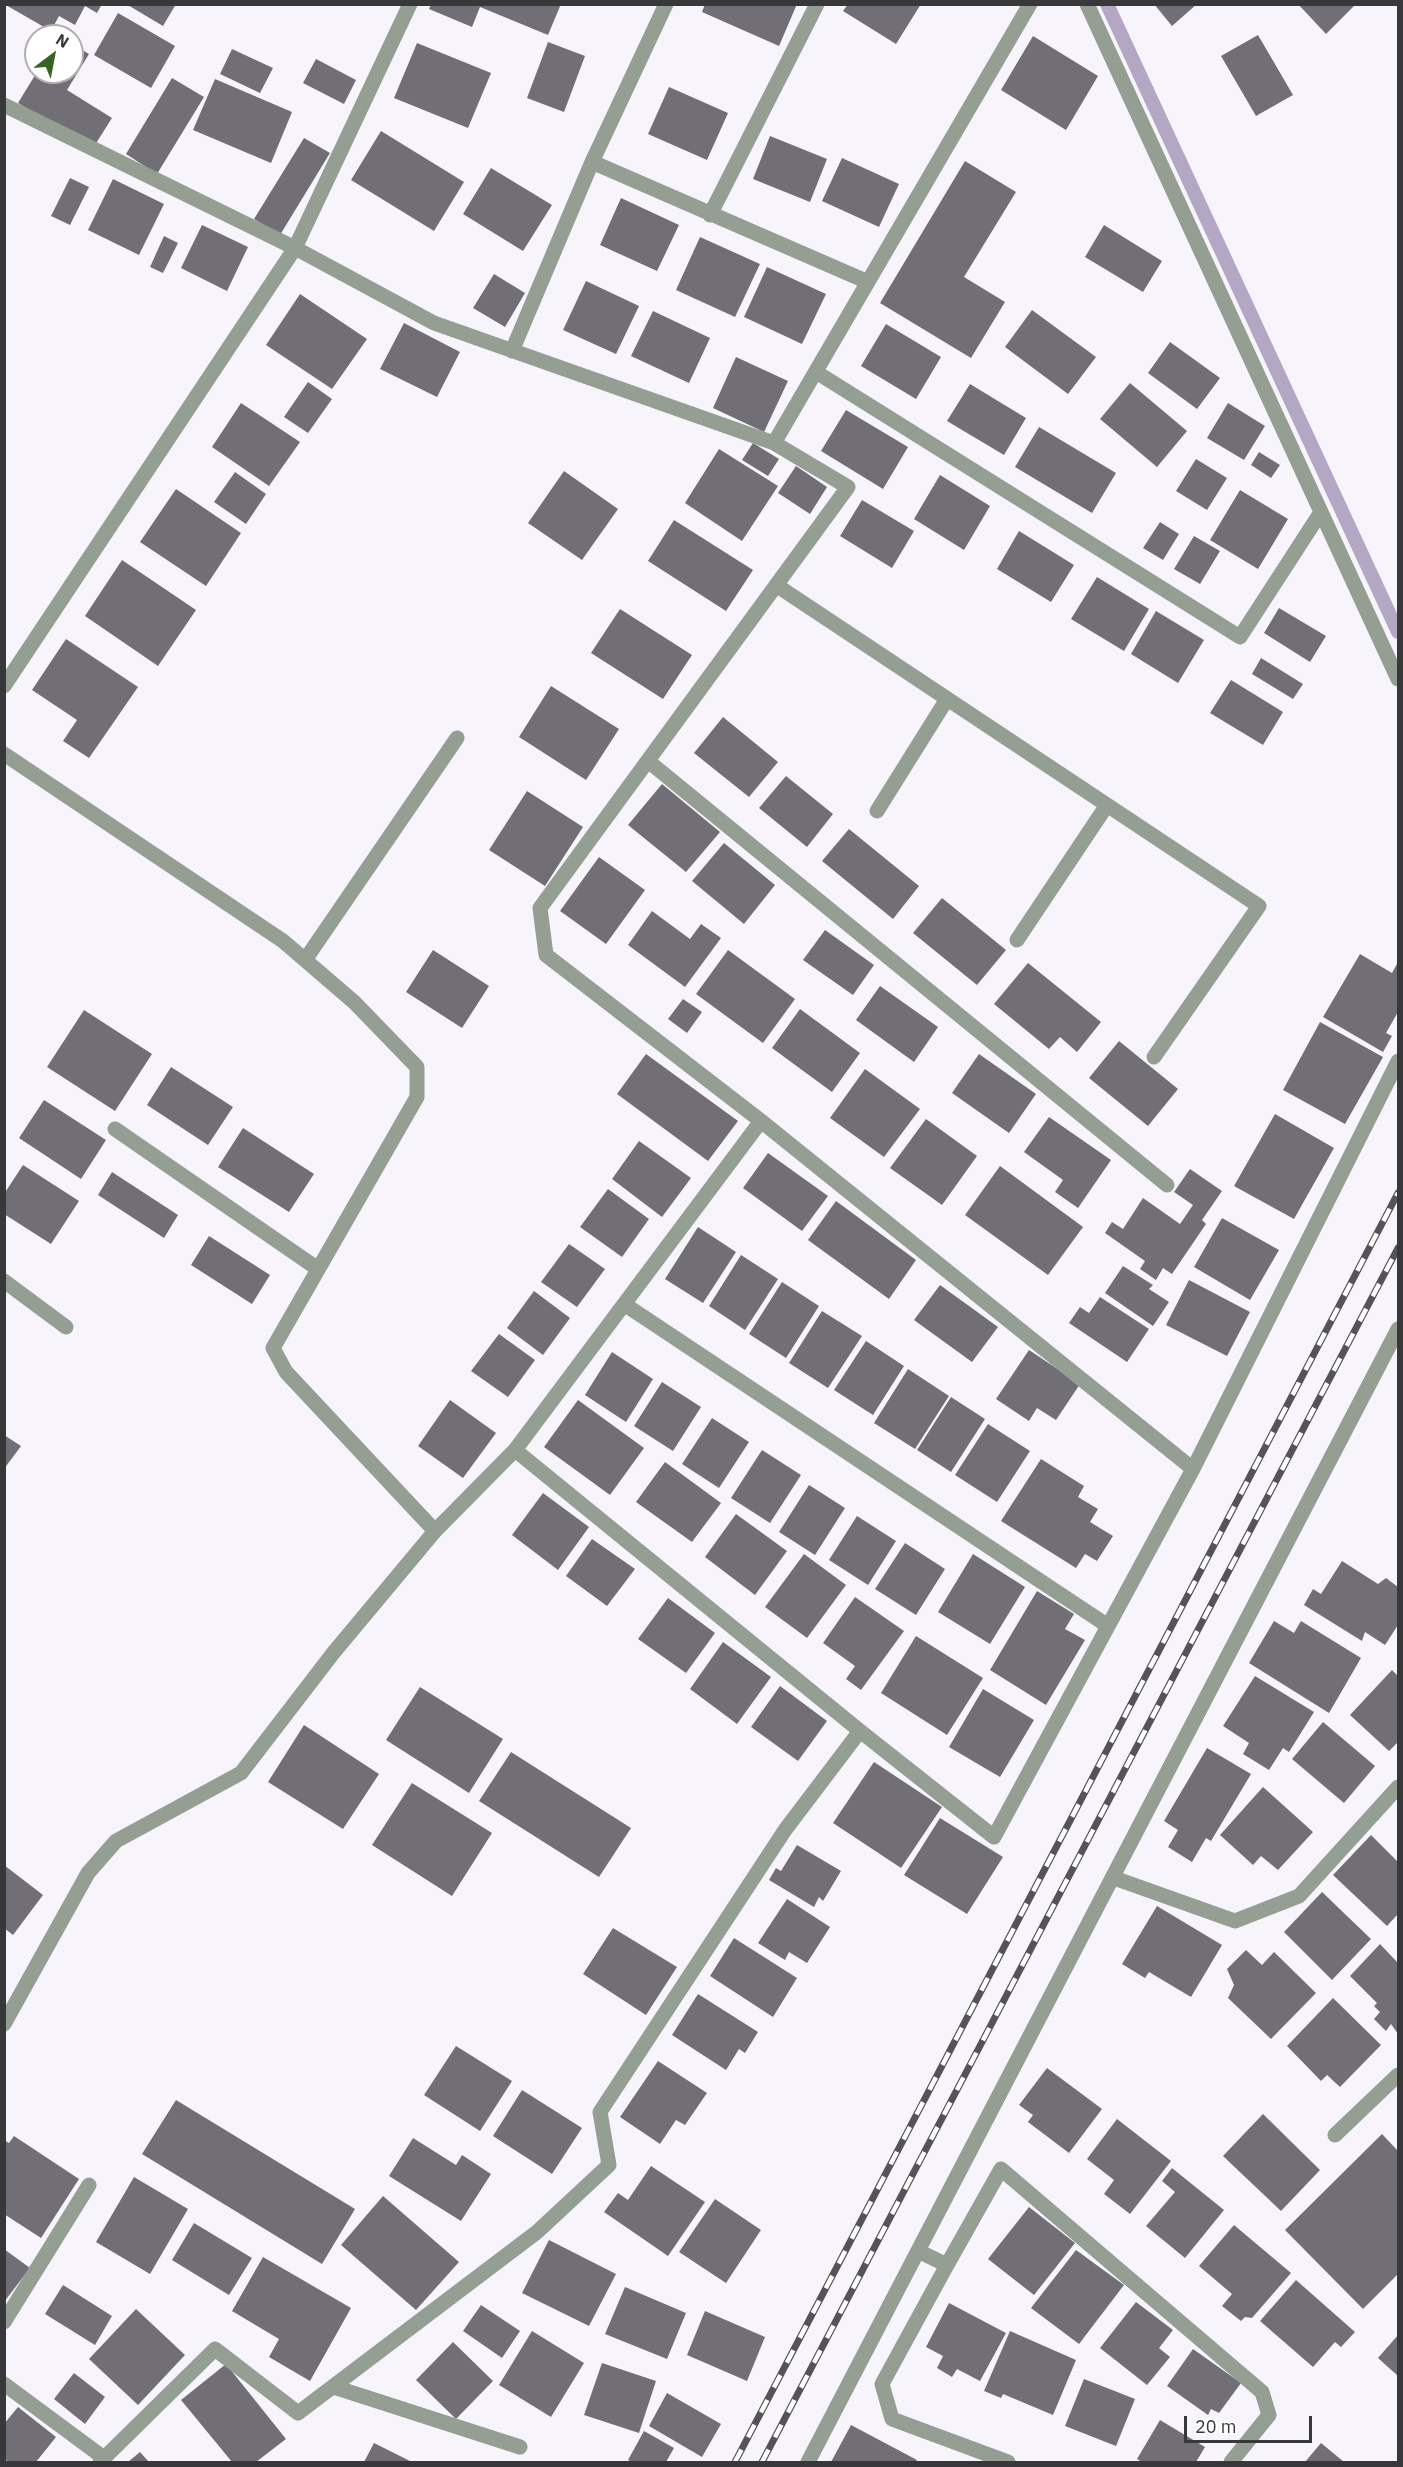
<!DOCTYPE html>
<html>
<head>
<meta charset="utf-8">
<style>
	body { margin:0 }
	#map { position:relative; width:1403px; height:2467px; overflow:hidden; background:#f7f4fb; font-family:"IBM Plex Sans",sans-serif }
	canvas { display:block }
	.frame { position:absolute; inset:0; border:6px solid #38373a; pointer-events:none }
	.north { position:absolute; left:24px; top:24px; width:60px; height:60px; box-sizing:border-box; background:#fff; border:2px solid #afafb0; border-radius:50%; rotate:32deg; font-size:16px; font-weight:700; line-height:24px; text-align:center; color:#38373a }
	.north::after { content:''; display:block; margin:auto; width:21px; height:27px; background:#356424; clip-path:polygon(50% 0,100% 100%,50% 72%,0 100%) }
	.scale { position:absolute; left:1184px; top:2416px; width:128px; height:27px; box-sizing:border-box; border:3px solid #38373a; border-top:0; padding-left:8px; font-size:18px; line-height:21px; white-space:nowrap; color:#38373a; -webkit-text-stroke:4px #fff; paint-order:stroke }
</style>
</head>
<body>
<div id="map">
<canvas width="1403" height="2467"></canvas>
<div class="frame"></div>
<div class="north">N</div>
<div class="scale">20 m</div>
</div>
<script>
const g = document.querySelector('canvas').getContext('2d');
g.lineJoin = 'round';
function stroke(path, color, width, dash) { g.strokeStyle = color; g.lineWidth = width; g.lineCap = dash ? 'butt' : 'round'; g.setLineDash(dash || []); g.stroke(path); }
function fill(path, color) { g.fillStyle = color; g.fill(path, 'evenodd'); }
const stream = new Path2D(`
	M1107,4L1398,632`);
const building = new Path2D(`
	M4,4H102L97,13L85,6L75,25L59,16L51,31Z
	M126,4H176L163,26Z
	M431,4H561L548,35L480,7L472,27L429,9Z
	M705,4H797L779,46L702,12Z
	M848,4H921L896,44L843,11Z
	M1154,4H1197L1172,26Z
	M1298,4H1356L1326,34Z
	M118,13L175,46L151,88L94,55Z
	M1258,35L1293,95L1256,116L1221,56Z
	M1033,36L1098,76L1066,130L1001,90Z
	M548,42L585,56L564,112L527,98Z
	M417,43L491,73L468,128L394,98Z
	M72,44L89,54L67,90L112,118L93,148L18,103L37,72H72Z
	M232,49L273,68L260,93L220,74Z
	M316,59L356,80L344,104L303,83Z
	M172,78L204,97L157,174L126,154Z
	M215,79L292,112L271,163L193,130Z
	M669,87L728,113L707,160L648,134Z
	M381,131L464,182L434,231L351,180Z
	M770,136L827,159L810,202L753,179Z
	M304,138L330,153L280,235L254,219Z
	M842,158L899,184L879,227L822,201Z
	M965,161L1016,192L964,277L1005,302L971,358L880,303Z
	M491,168L552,205L523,251L463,214Z
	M70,178L89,187L70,225L51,216Z
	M113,179L164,204L139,255L88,230Z
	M621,198L679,225L657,271L600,245Z
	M202,225L248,247L227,291L181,268Z
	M1104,225L1162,261L1143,292L1085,257Z
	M164,236L178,243L163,273L150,267Z
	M700,237L760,264L735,317L676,290Z
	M767,267L826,294L802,344L744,317Z
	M494,274L525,293L505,327L473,308Z
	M586,281L639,306L616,354L563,330Z
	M300,294L367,339L332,389L266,345Z
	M1032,310L1096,357L1068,394L1005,347Z
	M653,311L710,338L689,383L631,356Z
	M404,323L460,352L437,397L380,369Z
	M886,324L941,357L916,399L861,366Z
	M1170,342L1220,378L1197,409L1148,373Z
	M736,357L788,381L764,432L713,408Z
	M308,382L332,399L308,433L284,417Z
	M1130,383L1187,431L1157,467L1100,419Z
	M970,384L1026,418L1004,455L947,421Z
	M241,403L300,442L269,486L212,447Z
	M1228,403L1265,426L1244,460L1207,438Z
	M846,410L908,447L883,489L821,451Z
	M1039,427L1116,473L1092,513L1015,467Z
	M753,443L779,459L768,476L742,460Z
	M719,449L778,486L742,541L685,503Z
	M1259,452L1280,465L1271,478L1251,465Z
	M1196,459L1227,478L1207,510L1176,491Z
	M796,466L827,487L810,514L778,493Z
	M564,471L618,509L582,560L528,523Z
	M235,472L266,494L246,524L214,502Z
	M940,475L990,506L964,550L914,519Z
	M176,489L241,533L206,586L140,542Z
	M1240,490L1288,519L1258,569L1210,540Z
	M862,500L914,531L892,568L840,536Z
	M674,520L753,570L726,611L648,561Z
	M1160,522L1179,534L1163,560L1143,548Z
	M1019,531L1074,565L1051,602L997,569Z
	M1194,536L1220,551L1200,584L1174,569Z
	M122,560L196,610L158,666L85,616Z
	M1097,577L1149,609L1124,651L1071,619Z
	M1279,608L1326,636L1310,662L1264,633Z
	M620,609L692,655L663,699L591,653Z
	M1156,611L1204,640L1178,683L1131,654Z
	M66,639L138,687L89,758L63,741L77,720L32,690Z
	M1261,658L1303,684L1293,699L1252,674Z
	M1231,680L1283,712L1263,745L1210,713Z
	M551,686L619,729L586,780L519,737Z
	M723,717L778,762L749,797L694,753Z
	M786,776L833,814L807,847L759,808Z
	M662,784L720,832L686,872L628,825Z
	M527,791L583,827L545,886L489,850Z
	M849,829L919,886L893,919L822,861Z
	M724,843L775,885L744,924L692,881Z
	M599,857L645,890L606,944L560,911Z
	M942,898L1006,950L977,985L913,933Z
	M652,911L690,939L701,924L721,938L685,987L628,945Z
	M825,930L874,965L853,995L803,960Z
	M433,950L489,986L462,1028L406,992Z
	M728,950L795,999L763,1043L696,994Z
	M1360,954L1392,973L1398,962V1012L1386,1033L1392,1036L1383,1052L1323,1017Z
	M1028,963L1101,1022L1077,1052L1060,1037L1049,1049L994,1004Z
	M880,986L938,1027L914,1062L856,1020Z
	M683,999L702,1012L687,1033L668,1019Z
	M800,1009L860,1053L832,1092L772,1048Z
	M84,1010L152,1054L115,1111L47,1067Z
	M1320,1022L1383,1057L1345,1124L1283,1090Z
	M1119,1041L1178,1089L1148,1126L1089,1078Z
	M646,1054L738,1121L708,1161L617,1094Z
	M979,1054L1036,1094L1009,1133L952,1093Z
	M171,1067L233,1107L208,1145L147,1105Z
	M865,1069L920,1109L884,1157L830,1118Z
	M44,1100L106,1140L81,1179L19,1138Z
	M1275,1114L1334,1148L1294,1219L1234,1186Z
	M1049,1117L1111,1160L1078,1208L1055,1192L1063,1180L1024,1152Z
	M926,1119L977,1156L942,1205L890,1168Z
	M243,1128L314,1174L289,1212L218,1167Z
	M639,1141L691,1178L662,1217L612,1179Z
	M768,1153L828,1196L802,1231L743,1188Z
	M23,1165L79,1201L51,1244L4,1214V1194Z
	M1000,1166L1083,1227L1048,1275L965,1215Z
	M1190,1169L1222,1191L1202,1220L1206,1224L1172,1274L1163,1268L1156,1280L1140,1269L1145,1261L1105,1233L1112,1222L1123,1229L1143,1198L1180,1224L1193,1205L1174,1192Z
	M112,1172L178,1215L164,1238L98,1195Z
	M608,1189L649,1219L622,1257L580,1227Z
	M836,1201L916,1260L889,1299L808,1240Z
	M1222,1218L1279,1250L1250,1300L1194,1267Z
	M698,1227L736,1252L703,1303L665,1279Z
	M209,1236L270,1275L252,1304L191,1265Z
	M569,1244L605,1269L577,1307L541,1282Z
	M741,1255L778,1279L745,1330L709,1306Z
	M1123,1266L1153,1285L1149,1289L1169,1302L1153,1326L1105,1293Z
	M1189,1280L1250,1312L1227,1356L1166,1325Z
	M782,1282L819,1306L786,1358L749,1334Z
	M940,1285L998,1327L972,1362L914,1320Z
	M534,1291L570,1318L543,1355L507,1328Z
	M1100,1297L1149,1329L1127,1362L1069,1323L1080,1307L1089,1313Z
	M822,1311L862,1336L828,1388L789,1363Z
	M499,1334L535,1360L508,1397L471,1371Z
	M866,1341L904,1366L873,1415L834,1390Z
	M1029,1350L1080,1384L1056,1420L1037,1408L1029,1421L996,1399Z
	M612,1352L653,1379L626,1422L585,1395Z
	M908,1369L949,1396L915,1449L874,1423Z
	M662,1382L701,1407L673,1451L634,1426Z
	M951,1397L985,1419L951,1472L917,1450Z
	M450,1400L496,1433L463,1478L418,1446Z
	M578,1400L644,1448L610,1495L544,1447Z
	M712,1418L749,1442L719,1488L682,1464Z
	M988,1424L1030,1451L997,1502L955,1475Z
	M4,1435L21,1446L4,1469Z
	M762,1450L801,1475L770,1523L731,1498Z
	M1041,1459L1084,1486L1078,1497L1098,1509L1090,1522L1113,1536L1097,1561L1085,1554L1076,1568L1001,1521Z
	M665,1462L721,1503L692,1542L636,1502Z
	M809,1485L845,1508L815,1555L779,1532Z
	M543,1493L589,1527L558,1570L512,1535Z
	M736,1514L787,1551L755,1595L705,1557Z
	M857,1516L896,1541L868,1585L829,1560Z
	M592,1539L635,1569L607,1606L566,1576Z
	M905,1543L945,1569L916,1615L875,1589Z
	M804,1554L846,1585L807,1638L765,1607Z
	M973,1554L1025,1587L990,1644L938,1612Z
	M1342,1561L1378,1584L1386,1578L1398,1587V1625L1385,1645L1365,1632L1362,1641L1304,1605L1313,1589L1321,1594Z
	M1037,1591L1074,1614L1065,1629L1085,1640L1046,1705L990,1670Z
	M855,1597L904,1631L861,1690L846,1679L855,1666L823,1643Z
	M668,1598L715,1633L686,1673L638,1639Z
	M1274,1621L1294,1633L1301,1621L1361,1658L1329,1713L1249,1663Z
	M916,1636L983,1678L947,1735L881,1693Z
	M723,1642L771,1677L737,1724L690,1689Z
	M1392,1670L1398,1676V1742L1389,1751L1350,1715Z
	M1255,1676L1314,1712L1289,1752L1283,1748L1269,1770L1243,1754L1249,1743L1223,1726Z
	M780,1686L827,1721L798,1761L751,1727Z
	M420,1687L503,1739L469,1793L386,1740Z
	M983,1689L1034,1720L1000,1777L949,1747Z
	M1323,1722L1375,1766L1344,1803L1292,1759Z
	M304,1725L379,1774L343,1829L268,1782Z
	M1207,1748L1251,1774L1211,1841L1206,1838L1192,1862L1168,1847L1178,1830L1164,1821Z
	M511,1752L631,1828L599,1877L479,1801Z
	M874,1762L942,1807L901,1868L833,1823Z
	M412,1783L492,1833L452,1896L372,1845Z
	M1263,1787L1313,1832L1278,1870L1261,1856L1253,1865L1220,1835Z
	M940,1818L1003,1857L967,1914L904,1875Z
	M1371,1835L1398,1862V1914L1387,1926L1333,1875Z
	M797,1845L841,1871L823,1901L819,1897L814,1907L769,1880L776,1868L781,1871Z
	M4,1865L43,1895L13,1935L4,1928Z
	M1322,1892L1371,1939L1332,1980L1284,1932Z
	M787,1899L830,1927L807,1963L789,1952L785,1960L758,1943Z
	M1157,1906L1222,1945L1191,1997L1149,1972L1145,1978L1122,1964Z
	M613,1928L677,1967L646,2015L583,1974Z
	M734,1938L797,1978L773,2017L710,1976Z
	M1380,1944L1398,1963V2034L1391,2024L1386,2031L1374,2019L1380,2012L1374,2006L1377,2003L1350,1976Z
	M1246,1950L1262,1965L1274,1952L1316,1993L1271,2039L1228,1998L1234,1985L1227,1969Z
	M698,1994L758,2032L745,2053L739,2049L726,2070L672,2035Z
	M1333,1998L1381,2045L1340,2087L1327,2075L1321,2081L1287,2046Z
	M456,2046L512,2081L480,2131L424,2095Z
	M658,2061L707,2093L685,2125L676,2120L660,2144L620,2117Z
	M1047,2068L1102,2109L1069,2153L1028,2122L1033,2115L1019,2105Z
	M522,2090L582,2128L552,2174L493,2136Z
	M176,2100L355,2209L322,2264L142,2154Z
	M1263,2114L1320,2170L1281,2211L1223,2156Z
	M1117,2119L1171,2161L1130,2214L1104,2194L1114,2180L1087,2159Z
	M1382,2134L1398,2151V2274L1363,2309L1285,2230Z
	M14,2136L79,2179L41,2238L4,2214V2140L9,2143Z
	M413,2138L456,2165L462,2155L491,2174L461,2221L389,2176Z
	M651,2166L705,2202L668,2256L604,2212L618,2193L628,2200Z
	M1172,2168L1224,2210L1185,2258L1146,2226L1175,2192L1162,2181Z
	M134,2177L188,2209L150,2274L96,2242Z
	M383,2196L459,2262L416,2310L341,2245Z
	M715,2199L761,2230L726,2283L679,2252Z
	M1029,2207L1075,2243L1034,2295L988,2259Z
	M194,2223L252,2258L229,2295L172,2260Z
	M1234,2225L1291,2273L1252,2318L1245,2317L1241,2321L1222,2306L1232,2294L1199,2266Z
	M549,2240L616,2274L589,2326L522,2293Z
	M4,2249L30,2268L4,2302Z
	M1076,2250L1124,2285L1079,2344L1031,2308Z
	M263,2257L351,2308L310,2381L269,2357L279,2339L232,2311Z
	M1296,2280L1355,2332L1341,2347L1335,2342L1313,2367L1260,2321Z
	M63,2285L112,2316L95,2345L45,2314Z
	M625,2287L686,2313L667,2359L605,2334Z
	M1136,2302L1173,2330L1159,2348L1170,2357L1147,2385L1100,2348Z
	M949,2303L1006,2333L980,2381L957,2369L952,2377L937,2368L943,2356L926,2347Z
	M481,2305L520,2331L502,2358L463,2331Z
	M136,2309L185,2355L138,2405L89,2359Z
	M705,2311L765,2337L747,2381L687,2355Z
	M532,2331L584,2363L551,2417L499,2385Z
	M1010,2331L1076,2360L1053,2415L1003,2394L1001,2398L984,2391Z
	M1398,2335V2376L1378,2358Z
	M453,2342L493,2381L456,2419L416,2380Z
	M1193,2349L1241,2383L1219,2413L1211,2409L1208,2415L1167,2386Z
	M602,2363L656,2381L639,2433L584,2415Z
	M226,2364L286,2439L256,2462H232L181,2400Z
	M74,2373L105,2397L85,2424L54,2399Z
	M1084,2379L1135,2399L1116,2446L1065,2426Z
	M667,2393L721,2424L702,2457L649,2426Z
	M18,2407L56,2437L36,2462H9L4,2459V2424Z
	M1160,2420L1205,2447L1196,2462H1142L1137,2459Z
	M851,2425L917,2460L916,2462H831Z
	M644,2431L674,2448L666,2462H632L628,2460Z
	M374,2443L412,2462H364Z
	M1321,2443L1344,2462H1305Z
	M140,2452L149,2462H128Z`);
const minor = new Path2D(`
	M1087,4L1398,679
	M4,105L295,248L434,323L774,443L848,487L540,908L546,955L761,1121L1193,1469
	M592,162L666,4
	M710,215L817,4
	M512,351L592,162L868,282
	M816,372L1240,637L1321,512
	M774,443L1030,4
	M776,585L1259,906L1154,1057
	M4,686L295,248L410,4
	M4,754L283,941L354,1002L417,1067V1097L273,1348L286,1372L435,1531
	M648,761L1167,1185
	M877,811L947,699
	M1017,940L1107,805
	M305,960L457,738
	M115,1129L318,1269
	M4,1281L66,1327
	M624,1304L1108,1626
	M515,1450L860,1731L994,1837L1193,1469L1398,1061
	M1114,1878L1235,1921L1299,1896L1398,1787
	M4,2024L88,1873L116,1841L241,1773L334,1652L435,1531L515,1450L761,1121
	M1335,2135L1398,2075
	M918,2251L947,2265L1001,2169L1262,2392L1269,2415L1231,2462
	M947,2265L882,2384L892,2419L1008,2462
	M4,2322L89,2185
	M4,2384L104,2458
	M334,2387L520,2447
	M100,2462L215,2349L298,2413L537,2232L609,2165L600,2112L785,1830L860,1731
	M808,2462L1398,1329`);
const rail = new Path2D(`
	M735,2462L1398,1193
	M762,2462L1398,1248`);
stroke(stream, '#b3a7c4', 14);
fill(building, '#716f75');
stroke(minor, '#959e92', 15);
stroke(rail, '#555357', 7);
stroke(rail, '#fff', 4.5, [14]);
</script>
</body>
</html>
